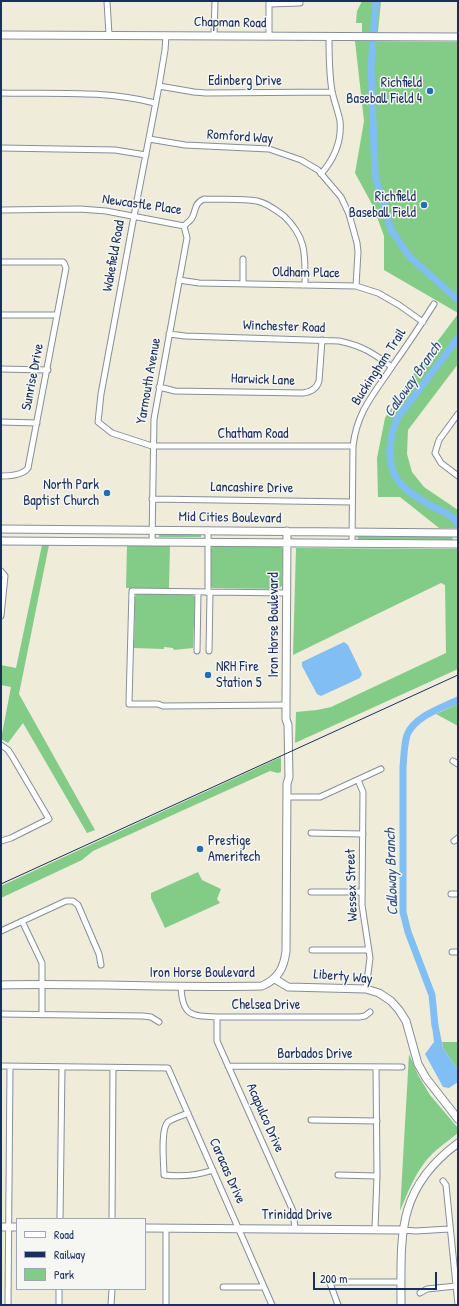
<!DOCTYPE html>
<html>
<head>
<meta charset="utf-8">
<style>
	body { margin:0 }
	#map { position:relative; width:459px; height:1306px; overflow:hidden; background:#f0ecda; font-family:"Patrick Hand",sans-serif }
	canvas { display:block }
	.frame { position:absolute; inset:0; border:2px solid #1b2f5e; pointer-events:none }
	.legend { position:absolute; left:16px; top:1218px; width:130px; height:72px; box-sizing:border-box; background:#f6f6f2; border:1px solid #9ea6b7; margin:0; padding:5px 7px; list-style:none; font-size:12px; color:#1b2f5e }
	.legend li { display:flex; align-items:center; gap:8px; height:20px }
	.legend b { width:20px; border:1px solid #9ea6b7 }
	.scale { position:absolute; left:313px; top:1272px; width:124px; height:18px; box-sizing:border-box; border:2px solid #1b2f5e; border-top:0; padding-left:5px; font-size:12px; line-height:14px; white-space:nowrap; color:#1b2f5e; -webkit-text-stroke:3px #f6f6f2; paint-order:stroke }
</style>
</head>
<body>
<div id="map">
<canvas width="459" height="1306"></canvas>
<div class="frame"></div>
<ul class="legend">
<li><b style="height:5px;background:#fff"></b>Road</li>
<li><b style="height:5px;background:#1b2f5e"></b>Railway</li>
<li><b style="height:11px;background:#82cc88"></b>Park</li>
</ul>
<div class="scale">200 m</div>
</div>
<script>
const g = document.querySelector('canvas').getContext('2d');
g.lineJoin = 'round';
function fill(path, color) { g.fillStyle = color; g.fill(path, 'evenodd'); }
function stroke(path, color, width, dash) { g.strokeStyle = color; g.lineWidth = width; g.lineCap = dash ? 'butt' : 'round'; g.setLineDash(dash || []); g.stroke(path); }
function label(font, color, halo, rows, align = 'center') {
  g.font = font + ' "Patrick Hand",sans-serif'; g.lineWidth = 3; g.setLineDash([]); g.textBaseline = 'middle'; g.strokeStyle = halo; g.fillStyle = color; for (const [text, x, y, turn = 0] of rows) {
    g.save(); g.translate(x, y); g.rotate((+turn || 0) * Math.PI / 180); g.textAlign = isNaN(turn) ? turn : align; if (halo) g.strokeText(text, 0, 0); g.fillText(text, 0, 0); g.restore();
  }
}
const green = new Path2D(`
	M362,1H381L378,32H362V23H356L357,11Z
	M355,41L458,42V313L384,270V236L373,206L355,173L364,121Z
	M458,314V364L408,430L407,454L412,472L424,487L458,510V528H439L400,497H378L377,458L385,418L418,367Z
	M161,534H198L201,535V537H159V535Z
	M357,536L452,537L453,540L358,539Z
	M42,545H49L19,694L95,830L87,833L23,723L8,743L1,739L11,687L1,685V665L16,668Z
	M127,545H170L169,588H126Z
	M213,545L281,546L283,550L282,586L278,589L212,588L211,586V549Z
	M296,548L458,549V669L295,743L296,712L317,710L331,707L446,653L445,585L441,583L293,655Z
	M137,594H191L194,596L195,598L193,648L174,650L173,648L164,647V649L134,648L135,597Z
	M458,704V726L436,714Z
	M281,757V772L278,773L270,771L93,851L82,860L1,898V886Z
	M198,872L202,880L221,889L217,899L220,903L165,928L151,898V893Z
	M442,1042H458V1070L443,1048Z
	M409,1054L418,1075L430,1095L458,1128V1133C447,1142 434,1150 425,1162C414,1176 407,1194 400,1211Z`);
const water = new Path2D(`
	M344,642L348,645L362,674L360,678L321,696L317,694L302,666V662Z
	M431,1018H437L443,1048L458,1070V1082L449,1088L443,1087L425,1054L434,1042Z`);
const river = new Path2D(`
	M376,1L371,66L375,175L391,230L410,257L458,300
	M458,338L397,419C388,441 385,471 405,488C413,496 424,501 433,507C442,511 453,515 458,524
	M435,1026L432,995L408,932L403,912V767C404,756 404,745 407,735C415,716 441,708 458,700`);
const street = new Path2D(`
	M107,1L109,35
	M269,4L300,3V1
	M214,35L215,1
	M166,36L165,50L159,86L134,216L101,394L98,422L112,433L152,446H353
	M269,36V1
	M159,86L194,92L206,93L332,92
	M1,93C53,94 105,90 155,103
	M149,139L185,145L269,149L301,160L318,170L341,197L349,214L357,243L358,252L356,286
	M1,148L115,150L146,155
	M321,174C334,159 342,142 340,121C338,111 334,101 332,91C329,73 329,54 329,36
	M1,210L80,209L106,211L184,226
	M184,226C187,223 190,221 192,218C196,211 194,203 204,199C221,200 240,198 257,201C267,203 276,210 284,216C307,238 305,255 305,284
	M243,259V283
	M1,262H63L64,263L66,268L28,468C23,475 10,476 1,476
	M179,280L199,283L356,286L378,293L399,305L423,322
	M1,315H57
	M169,334L185,336L339,341C363,346 373,353 392,367
	M1,369L48,370
	M159,387L175,391L303,393C311,392 317,388 319,381L322,340
	M458,414L439,440L435,453L441,463L458,476
	M1,422L37,423
	M152,499L352,502
	M208,530V593
	M152,542L154,419L187,238L184,226
	M352,543L353,446C357,412 373,395 391,368C406,347 420,326 434,304
	M1,571L5,576L1,616
	M197,651L198,592
	M209,651L210,593
	M286,705L163,706L158,704H129V702L132,591L287,593
	M1,745L8,750L12,756L49,819L11,838L1,841
	M453,761L458,764
	M358,780L363,792L362,905L370,958L366,989
	M287,797H320L381,769
	M311,833L363,834
	M454,841L458,838
	M311,892H362
	M451,894H458
	M22,921L42,963V1015
	M1,931L66,901H73L78,905L99,954L101,965
	M312,950H369
	M452,952H458
	M181,986C182,1016 191,1016 217,1017H359L365,1016L370,1012
	M1,1014L143,1016L151,1017L159,1022
	M217,1017V1041L293,1211L295,1228
	M1,1066L168,1068L272,1305
	M228,1066L402,1067
	M188,1113C182,1116 173,1118 168,1122C160,1129 164,1165 164,1175C181,1177 196,1176 213,1170
	M311,1120L377,1121
	M338,1175L377,1176
	M443,1181L446,1185L458,1305
	M60,1219L62,1067
	M112,1219L113,1068
	M375,1229L377,1176L376,1067
	M403,1230L416,1231L449,1229
	M223,1287H264
	M420,1293L427,1289L456,1286
	M8,1305L10,1067
	M59,1305V1289
	M111,1305L112,1289
	M166,1305V1228
	M338,1305L330,1283L334,1282H401`);
const secondary = new Path2D(`
	M1,35L458,37
	M1,529L458,533
	M1,541L458,544
	M275,979L288,987L366,989L379,993L391,1001L399,1010L406,1021L418,1064L426,1078L458,1119
	M1,985C88,983 175,988 262,986C278,979 284,968 286,951L287,784L289,777L288,725L286,719V705L287,531
	M1,1227H17
	M145,1228L403,1230
	M401,1305C401,1235 396,1189 458,1143`);
const rail = new Path2D(`
	M1,884L458,675`);
const markers = [
	[430,91,4,"#1f6fb2"],
	[424,205,4,"#1f6fb2"],
	[107,493,4,"#1f6fb2"],
	[208,675,4,"#1f6fb2"],
	[200,849,4,"#1f6fb2"]
];
const streetNames = [
	["Chapman Road",230,23,1],
	["Edinberg Drive",245,81],
	["Romford Way",240,137,4],
	["Newcastle Place",142,205,8],
	["Wakefield Road",114,256,-80],
	["Oldham Place",306,273,1],
	["Winchester Road",284,327,2],
	["Buckingham Trail",379,367,-57],
	["Sunrise Drive",33,377,-79],
	["Harwick Lane",263,380,2],
	["Yarmouth Avenue",149,381,-80],
	["Chatham Road",253,434],
	["Lancashire Drive",252,488,1],
	["Mid Cities Boulevard",230,518,1],
	["Iron Horse Boulevard",274,625,-90],
	["Wessex Street",352,885,-92],
	["Iron Horse Boulevard",202,973],
	["Liberty Way",343,977,5],
	["Chelsea Drive",266,1005],
	["Barbados Drive",315,1054],
	["Acapulco Drive",265,1118,66],
	["Caracas Drive",227,1171,66],
	["Trinidad Drive",297,1215]
];
const poiNames = [
	["Richfield",422,83],
	["Baseball Field 4",422,99],
	["Richfield",416,197],
	["Baseball Field",416,213],
	["North Park",99,485],
	["Baptist Church",99,501],
	["NRH Fire",216,667,"left"],
	["Station 5",216,683,"left"],
	["Prestige",208,841,"left"],
	["Ameritech",208,857,"left"]
];
const waterNames = [
	["Calloway Branch",413,380,-55],
	["Calloway Branch",392,872,-92]
];
fill(green, '#82cc88');
fill(water, '#80bef3');
stroke(river, '#80bef3', 7);
stroke(street, '#868e9c', 7);
stroke(secondary, '#868e9c', 9);
stroke(street, '#fff', 5);
stroke(secondary, '#fff', 7);
stroke(rail, '#1b2f5e', 1);
for (const [x, y, r, color] of markers) { const dot = new Path2D(); dot.arc(x, y, r, 0, 2 * Math.PI); g.fillStyle = color; g.fill(dot); stroke(dot, '#f6f6f2', 1.5); }
label('14px', '#1b2f5e', '#f6f6f2', streetNames);
label('14px', '#1b2f5e', '#f6f6f2', poiNames, 'right');
label('italic 15px', '#345383', '#f6f6f2', waterNames);
</script>
</body>
</html>
